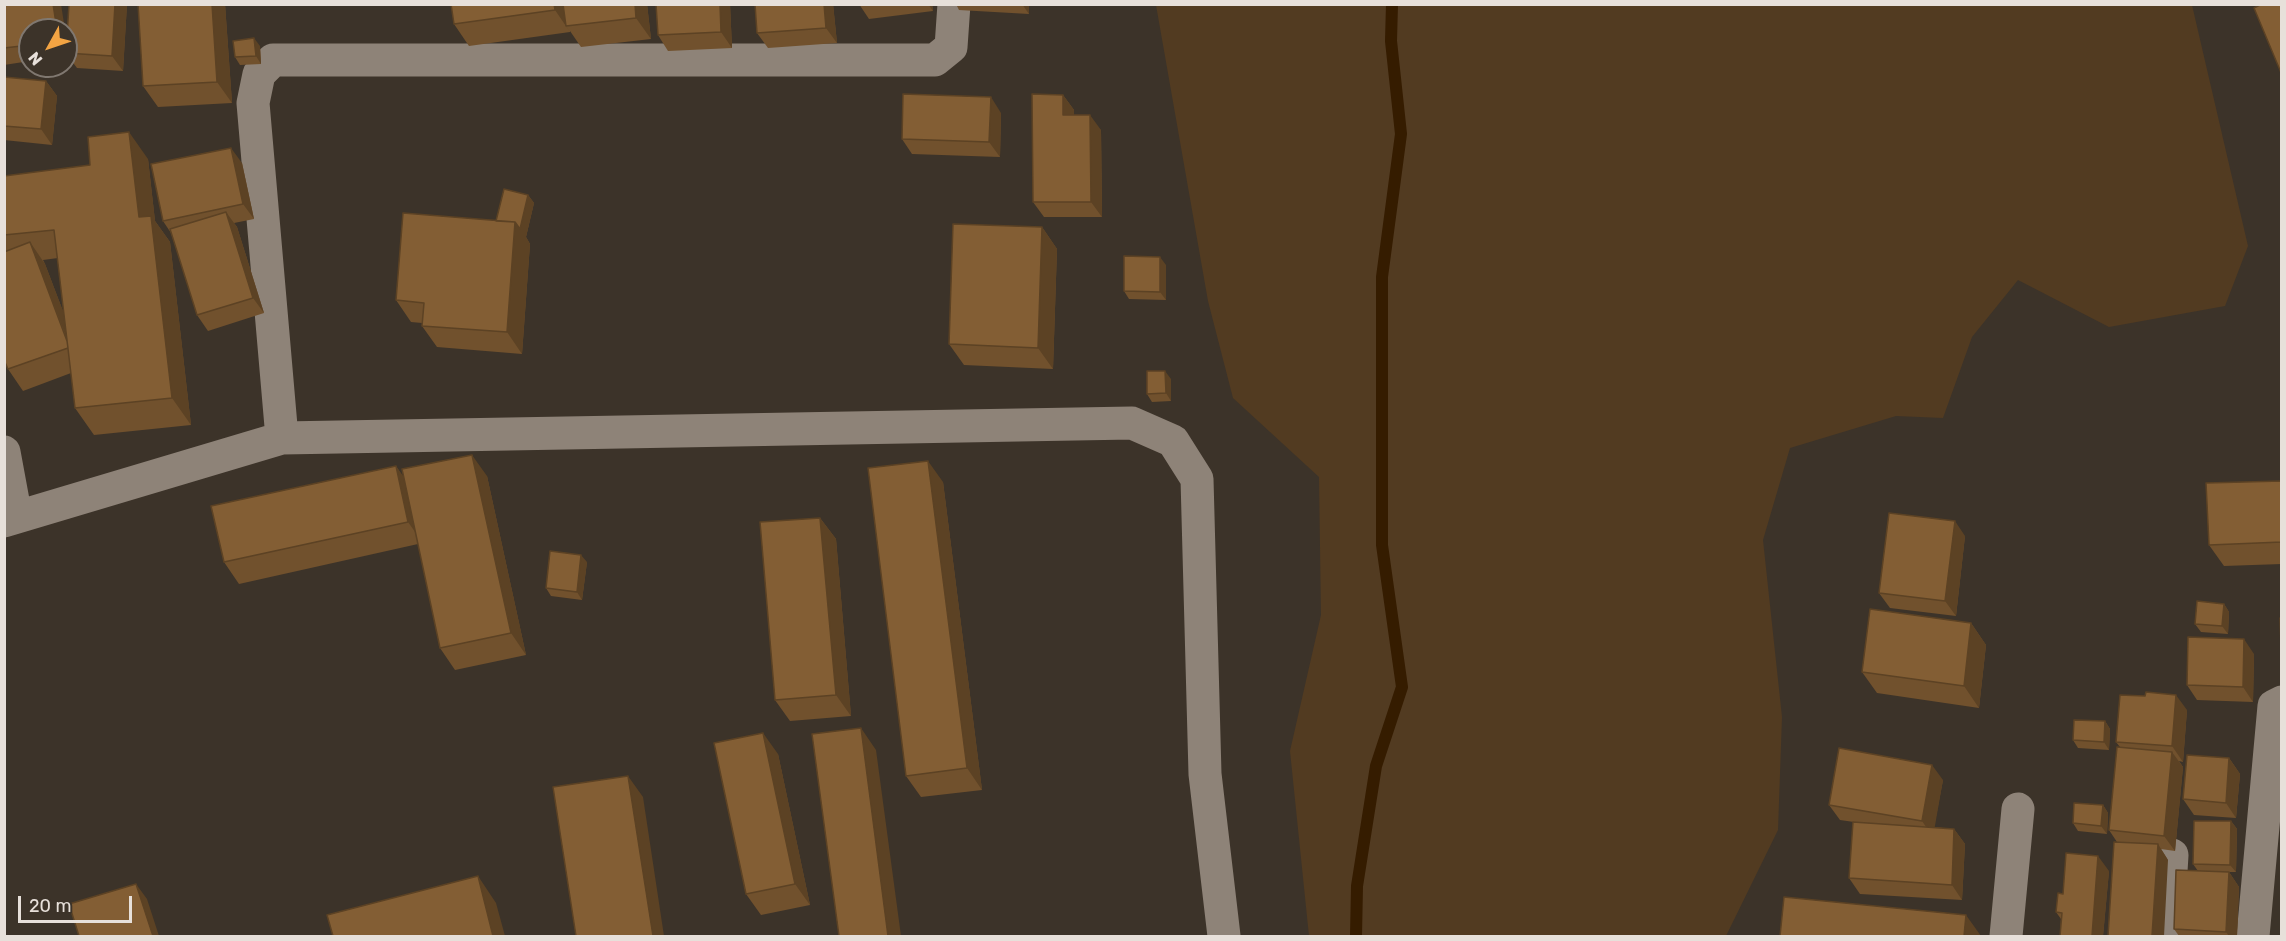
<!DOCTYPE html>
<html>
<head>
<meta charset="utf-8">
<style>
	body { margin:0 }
	#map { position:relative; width:2286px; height:941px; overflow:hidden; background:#3c3329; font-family:Rubik,sans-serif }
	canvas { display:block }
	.frame { position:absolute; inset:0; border:6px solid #e7e0da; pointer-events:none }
	.north { position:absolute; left:18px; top:18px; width:60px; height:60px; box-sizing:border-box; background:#3c3329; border:2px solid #807870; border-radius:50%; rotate:230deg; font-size:16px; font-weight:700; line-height:24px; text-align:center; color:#e7e0da }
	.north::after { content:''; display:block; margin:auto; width:21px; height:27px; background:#f3a443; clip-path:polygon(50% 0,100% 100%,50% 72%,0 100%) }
	.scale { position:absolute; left:18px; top:896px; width:114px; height:27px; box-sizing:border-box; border:3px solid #e7e0da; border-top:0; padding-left:8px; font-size:18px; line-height:21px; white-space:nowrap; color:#e7e0da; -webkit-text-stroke:4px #3c3329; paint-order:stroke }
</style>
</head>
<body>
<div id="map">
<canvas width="2286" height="941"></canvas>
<div class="frame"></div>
<div class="north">N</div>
<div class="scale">20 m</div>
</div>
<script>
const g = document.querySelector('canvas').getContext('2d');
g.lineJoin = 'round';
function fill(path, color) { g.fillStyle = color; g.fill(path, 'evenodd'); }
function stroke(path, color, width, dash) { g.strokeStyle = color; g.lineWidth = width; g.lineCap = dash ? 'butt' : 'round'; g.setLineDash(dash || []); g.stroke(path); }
const green = new Path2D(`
	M1156,5H2192L2248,246L2225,306L2109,327L2018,280L1972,337L1943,418L1896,416L1790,448L1763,540L1782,717L1778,830L1726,936H1309L1290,751L1321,615L1319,477L1233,398L1208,301Z`);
const stream = new Path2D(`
	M1356,936L1357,886L1376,766L1402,687L1382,545V277L1401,134L1391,41L1392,4`);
const street = new Path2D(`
	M282,438L253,103L259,74L273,60H935L951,47L954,4
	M4,452L16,517
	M4,521L282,438L1132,423L1173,441L1197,479L1205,774L1224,936
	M2006,936L2018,809
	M2167,936L2172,855
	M2253,936L2274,706L2282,702`);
const wall = new Path2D(`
	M4,4L30,30V61L4,65Z
	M127,4L123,71L77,68L68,56H66V35L67,42Z
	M225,4L232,103L158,107L143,86Z
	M451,4H647L651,39L581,47L570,31V32L469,46L454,24Z
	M656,4H730L732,48L668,51L658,35Z
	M755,4H833L837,43L768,48L757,33Z
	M859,4H932L933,11L869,19Z
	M956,4H1029V14L959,10Z
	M260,46L261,64L240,65L235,57Z
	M4,77L46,81L57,96L52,145L4,140Z
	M1063,95L1074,110V115L1101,130L1102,217H1044L1033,202Z
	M1001,113L1000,157L912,154L902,139Z
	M148,159L155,221L170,242L191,425L94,435L75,408L71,373L23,391L8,369L4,360V176ZM58,258L64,314L45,264L43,260Z
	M242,163L254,219L234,223L237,227L264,313L208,331L197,315L171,233L163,221Z
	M528,195L534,203L526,237L530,244L522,354L437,347L422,326V323L411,322L396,300Z
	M1042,227L1057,249L1053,369L964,365L949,344Z
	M1166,265V300L1129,299L1124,291Z
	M1171,379V401L1152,402L1147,394Z
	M396,466L403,477L487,476L526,655L455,670L440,648L418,544L239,584L224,562Z
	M2282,481V564L2224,566L2209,545Z
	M943,482L982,790L921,797L906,776Z
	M820,518L836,539L851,716L790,721L775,700Z
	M1965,536L1956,616L1890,608L1879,593Z
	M587,562L582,600L551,596L546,588Z
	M2224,604L2229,612L2228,634L2201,632L2195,624Z
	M1971,623L1986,645L1979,708L1877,693L1862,672Z
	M2254,654L2253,702L2197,700L2187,685Z
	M2187,710L2183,762L2179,761L2183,767L2175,851L2161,849L2168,860L2117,842L2109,830L2120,747L2116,742Z
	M2105,721L2110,729L2109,750L2078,748L2073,740Z
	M778,754L810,905L761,915L746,894Z
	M2229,758L2240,774L2236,818L2194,815L2183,799Z
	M1943,780L1934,827L1954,829L1965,844L1962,900L1860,894L1849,878L1854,822L1840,820L1829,805Z
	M2103,805L2108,813L2107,834L2078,831L2073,823Z
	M2231,821L2237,829L2236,872H2229L2239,887L2237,936H2179L2174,929L2198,871L2193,864Z
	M2109,871L2103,936H2060L2061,919L2056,912L2063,894Z`);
const shadedWall = new Path2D(`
	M53,4H61L65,30H57Z
	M115,4H127L123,71L112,56Z
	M212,4H225L232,103L217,82Z
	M554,4H566V26L570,32L555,10Z
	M635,4H647L651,39L636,18Z
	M720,4H730L732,48L721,32Z
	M824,4H833L837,43L826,28Z
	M928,4H932L933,11Z
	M1022,4H1029V14Z
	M254,38L260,46L261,64L256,56Z
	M46,81L57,96L52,145L41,129Z
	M1063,95L1074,110V130L1063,115Z
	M991,97L1001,113L1000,157L989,142Z
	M1090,115L1101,130L1102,217L1091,202Z
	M129,132L148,159L155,221L170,242L191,425L172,398L139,217Z
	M231,148L242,163L254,219L243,204Z
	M528,195L534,203L526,237L530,244L522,354L507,332L515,222Z
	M226,212L237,227L264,313L253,298Z
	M1042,227L1057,249L1053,369L1038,348Z
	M30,242L45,264L85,369L70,347Z
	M1160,257L1166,265V300L1160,292Z
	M1165,371L1171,379V401L1166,393Z
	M472,455L487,476L526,655L511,633Z
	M928,461L943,482L982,790L967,768Z
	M396,466L411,487L423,543L408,522Z
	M820,518L836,539L851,716L836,695Z
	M1955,521L1965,536L1956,616L1945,601Z
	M581,555L587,562L582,600L577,592Z
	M2224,604L2229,612L2228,634L2222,626Z
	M1971,623L1986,645L1979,708L1964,686Z
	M2244,639L2254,654L2253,702L2243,687Z
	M2176,695L2187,710L2183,762L2172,746Z
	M2105,721L2110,729L2109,750L2104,742Z
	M861,728L876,750L901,936H888Z
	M763,733L778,754L810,905L795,884Z
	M2172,752L2183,767L2175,851L2164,836Z
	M2229,758L2240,774L2236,818L2226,803Z
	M1932,765L1943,780L1933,837L1922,821Z
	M628,776L643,797L664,936H653Z
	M2103,805L2108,813L2107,834L2101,826Z
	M2231,821L2237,829L2236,872L2230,865Z
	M1954,829L1965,844L1962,900L1952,885Z
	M2158,844L2168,860L2164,936H2152Z
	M2098,856L2109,871L2103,936H2092Z
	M2229,872L2239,887L2237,936H2229L2226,932Z
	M478,876L496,903L505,936H493Z
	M136,884L147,899L159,936H153Z
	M1966,915L1981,936H1964Z`);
const building = new Path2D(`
	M4,4H53L57,30H30V45L4,48Z
	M69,4H115L112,56L66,53Z
	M138,4H212L217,82L143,86Z
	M451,4H554L555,10L454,24Z
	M563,4H635L636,18L566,26Z
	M656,4H720L721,32L658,35Z
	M755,4H824L826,28L757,33Z
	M2262,4H2282V75L2254,8Z
	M254,38L256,56L235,57L233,41Z
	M4,77L46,81L41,129L4,126Z
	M903,94L991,97L989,142L902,139Z
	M1032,94L1063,95V115H1090L1091,202H1033Z
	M129,132L139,217L151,216L172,398L75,408L54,230L4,235V176L90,165L88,137Z
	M231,148L243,204L163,221L151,164Z
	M504,189L528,195L520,229L515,222L496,221Z
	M226,212L253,298L197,315L170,229Z
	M403,213L515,222L507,332L422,326L424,303L396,300Z
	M953,224L1042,227L1038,348L949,344Z
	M30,242L67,341L68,348L8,369L4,360V252Z
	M1124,256L1160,257V292L1124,291Z
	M1147,371H1165L1166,393L1147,394Z
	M472,455L511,633L440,648L402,469Z
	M928,461L967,768L906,776L868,468Z
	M396,466L408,522L224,562L211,506Z
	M2282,481V542L2209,545L2206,483Z
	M1889,513L1955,521L1945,601L1879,593Z
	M820,518L836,695L775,700L760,522Z
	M550,551L581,555L577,592L546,588Z
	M2197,601L2224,604L2222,626L2195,624Z
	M1870,609L1971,623L1964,686L1862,672Z
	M2280,618H2282V645H2281Z
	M2188,637L2244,639L2243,687L2187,685Z
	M2146,692L2176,695L2172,746L2116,742L2120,695L2145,696Z
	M2074,720L2105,721L2104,742L2073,740Z
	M861,728L888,936H839L812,734Z
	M763,733L795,884L746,894L714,743Z
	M2117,747L2172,752L2164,836L2109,830Z
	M1839,748L1932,765L1922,821L1829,805Z
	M2187,755L2229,758L2226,803L2183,799Z
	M628,776L653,936H576L553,787Z
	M2074,803L2103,805L2101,826L2073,823Z
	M2194,821H2231L2230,865L2193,864Z
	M1853,822L1954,829L1952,885L1849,878Z
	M2114,842L2158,844L2152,936H2108Z
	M2066,853L2098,856L2092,936H2060L2062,913L2056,912L2058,893L2063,894Z
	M2176,870L2229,872L2226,932L2174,929Z
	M478,876L493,936H333L327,915Z
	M136,884L153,936H79L69,904Z
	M1784,897L1966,915L1964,936H1780Z`);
fill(green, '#523b21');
stroke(stream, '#351c00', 12);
stroke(street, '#8e8378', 33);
fill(wall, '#71512d');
fill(shadedWall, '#5c4224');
fill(building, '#835e34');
stroke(building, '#5c4224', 1.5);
</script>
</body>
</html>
